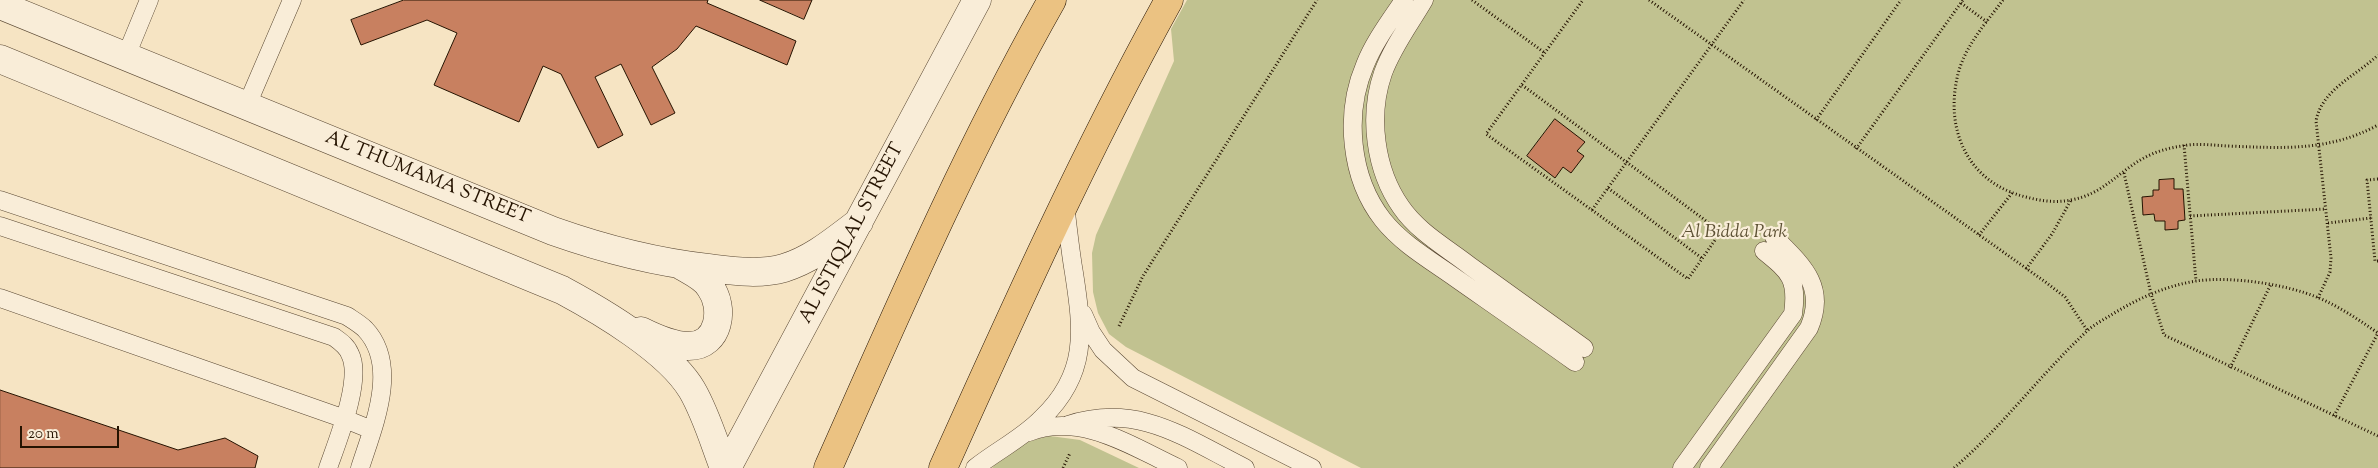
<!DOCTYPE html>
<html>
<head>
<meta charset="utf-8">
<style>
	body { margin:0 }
	#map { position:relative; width:2378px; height:468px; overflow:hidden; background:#f6e4c3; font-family:"Sorts Mill Goudy",serif }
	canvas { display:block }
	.scale { position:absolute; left:20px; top:426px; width:99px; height:22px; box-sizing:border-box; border:2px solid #251301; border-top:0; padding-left:6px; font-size:15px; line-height:18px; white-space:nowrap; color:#251301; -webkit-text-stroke:4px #f9edd8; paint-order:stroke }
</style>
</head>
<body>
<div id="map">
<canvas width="2378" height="468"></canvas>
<div class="scale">20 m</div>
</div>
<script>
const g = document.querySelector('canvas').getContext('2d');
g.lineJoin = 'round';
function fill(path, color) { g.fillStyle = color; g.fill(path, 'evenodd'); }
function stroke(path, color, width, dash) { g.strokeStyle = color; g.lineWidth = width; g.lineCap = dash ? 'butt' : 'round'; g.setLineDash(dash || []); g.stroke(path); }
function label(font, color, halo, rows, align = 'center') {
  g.font = font + ' "Sorts Mill Goudy",serif'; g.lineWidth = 4.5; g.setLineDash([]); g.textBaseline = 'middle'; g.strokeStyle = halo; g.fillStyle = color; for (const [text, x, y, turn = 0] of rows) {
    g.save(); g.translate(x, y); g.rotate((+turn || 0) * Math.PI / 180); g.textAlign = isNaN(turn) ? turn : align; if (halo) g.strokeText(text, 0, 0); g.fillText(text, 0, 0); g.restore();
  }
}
const green = new Path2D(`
	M1187,0H2378V468H1361L1126,347L1109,334L1098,313L1093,292L1092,253L1096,235L1174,61L1171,29Z
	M1050,436L1080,440L1139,468H992C1009,449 1025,441 1050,436Z`);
const building = new Path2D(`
	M404,0H708L707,3L796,41L787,65L696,26L677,49L652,67L675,113L651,125L621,64L595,77L623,135L598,148L561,74L543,66L519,122L434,85L457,33L427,20L361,45L351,20Z
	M760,0H812L804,19Z
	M1555,119L1585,142L1577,151L1584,156L1571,173L1563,167L1555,178L1527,156Z
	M2174,179V189H2183L2185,220L2178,221V229L2165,230V221H2155L2154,214L2143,215L2142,197L2153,196V190H2159V180Z
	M0,390L178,450L225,438L258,456L255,468H0Z`);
const path = new Path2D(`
	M1472,0L1545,53
	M1649,0L2044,281L2065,297L2087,330
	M2003,0C1986,23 1965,46 1958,74C1944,130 1968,183 2026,197C2041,201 2056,203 2071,200C2103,194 2116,174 2142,159C2154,152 2168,148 2182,146C2196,143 2212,145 2227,146C2282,148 2328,152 2378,125
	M1961,3L1987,22
	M1522,85L1713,226L1715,233V240L1688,279L1486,134L1583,0
	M1816,120L1901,0
	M2184,145L2196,281
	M1856,149L1963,0
	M2124,173L2151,294L2164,335L2378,436
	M2378,179L2367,180L2375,261H2378
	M1608,188L1703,259
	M1592,210L1744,0
	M2190,216L2326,209
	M2328,223L2371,218
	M1979,235L2012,193
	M2026,269L2052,234L2071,200
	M2318,298L2330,272L2331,258L2316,121C2322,89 2356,76 2378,55
	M1119,326L1143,276L1317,0
	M2230,368L2271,284
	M2334,416L2378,333
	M1063,468L1070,453
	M1954,468C2002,427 2040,375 2086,332C2093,325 2103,320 2111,315C2137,299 2165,286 2196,281C2231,276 2286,284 2319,298C2340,307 2359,320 2378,333`);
const lane = new Path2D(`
	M1404,0C1390,21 1374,42 1365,65C1344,114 1350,178 1383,220C1403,245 1432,261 1457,279C1497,307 1536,334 1575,362
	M1424,0C1410,24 1393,46 1383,73C1368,116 1375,170 1401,207C1418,232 1447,248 1470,266C1508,293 1546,321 1584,348
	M126,56L149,0
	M247,105L292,0
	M0,200L347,316C353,320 360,324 365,329C400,366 373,427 360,468
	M0,226L334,337C341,342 347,346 350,354C363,379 337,442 328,468
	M0,298L345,419L372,430
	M1083,314L1091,332L1103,350L1133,378L1312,468
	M1068,425C1138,402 1185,438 1245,468
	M1029,432C1081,412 1131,446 1178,468
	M975,468C996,451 1023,438 1042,418C1088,374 1083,331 1074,273C1070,250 1068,228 1065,205
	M1682,468L1793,314C1798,279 1790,272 1764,251
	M1709,468L1809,328C1827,286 1802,265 1774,237`);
const street = new Path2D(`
	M0,5L553,231C604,249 654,262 708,268C733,271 760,275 784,268C813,259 835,240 859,222
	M0,59L562,290C601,311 669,351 692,390C706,414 714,442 724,468
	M641,331C655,338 672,346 689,346C720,346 725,307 710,287C704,277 692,272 682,266
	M727,468L977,0`);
const primary = new Path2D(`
	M828,468C898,310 967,150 1052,0
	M943,468C1014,310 1085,152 1169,0`);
const streetNames = [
	["AL THUMAMA STREET",427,179,22],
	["AL ISTIQLAL STREET",853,234,-62]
];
const parkNames = [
	["Al Bidda Park",1734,234]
];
fill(green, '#c1c290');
fill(building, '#c88060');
stroke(building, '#251301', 1);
stroke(lane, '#594732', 19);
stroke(street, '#594732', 29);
stroke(primary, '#251301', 29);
stroke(path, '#251301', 3, [1, 2.5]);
stroke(lane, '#f9edd8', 18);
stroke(street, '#f9edd8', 28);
stroke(primary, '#ebc282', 28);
label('19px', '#251301', '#f9edd8', streetNames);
label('italic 19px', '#5c5033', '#f9edd8', parkNames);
</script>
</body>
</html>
